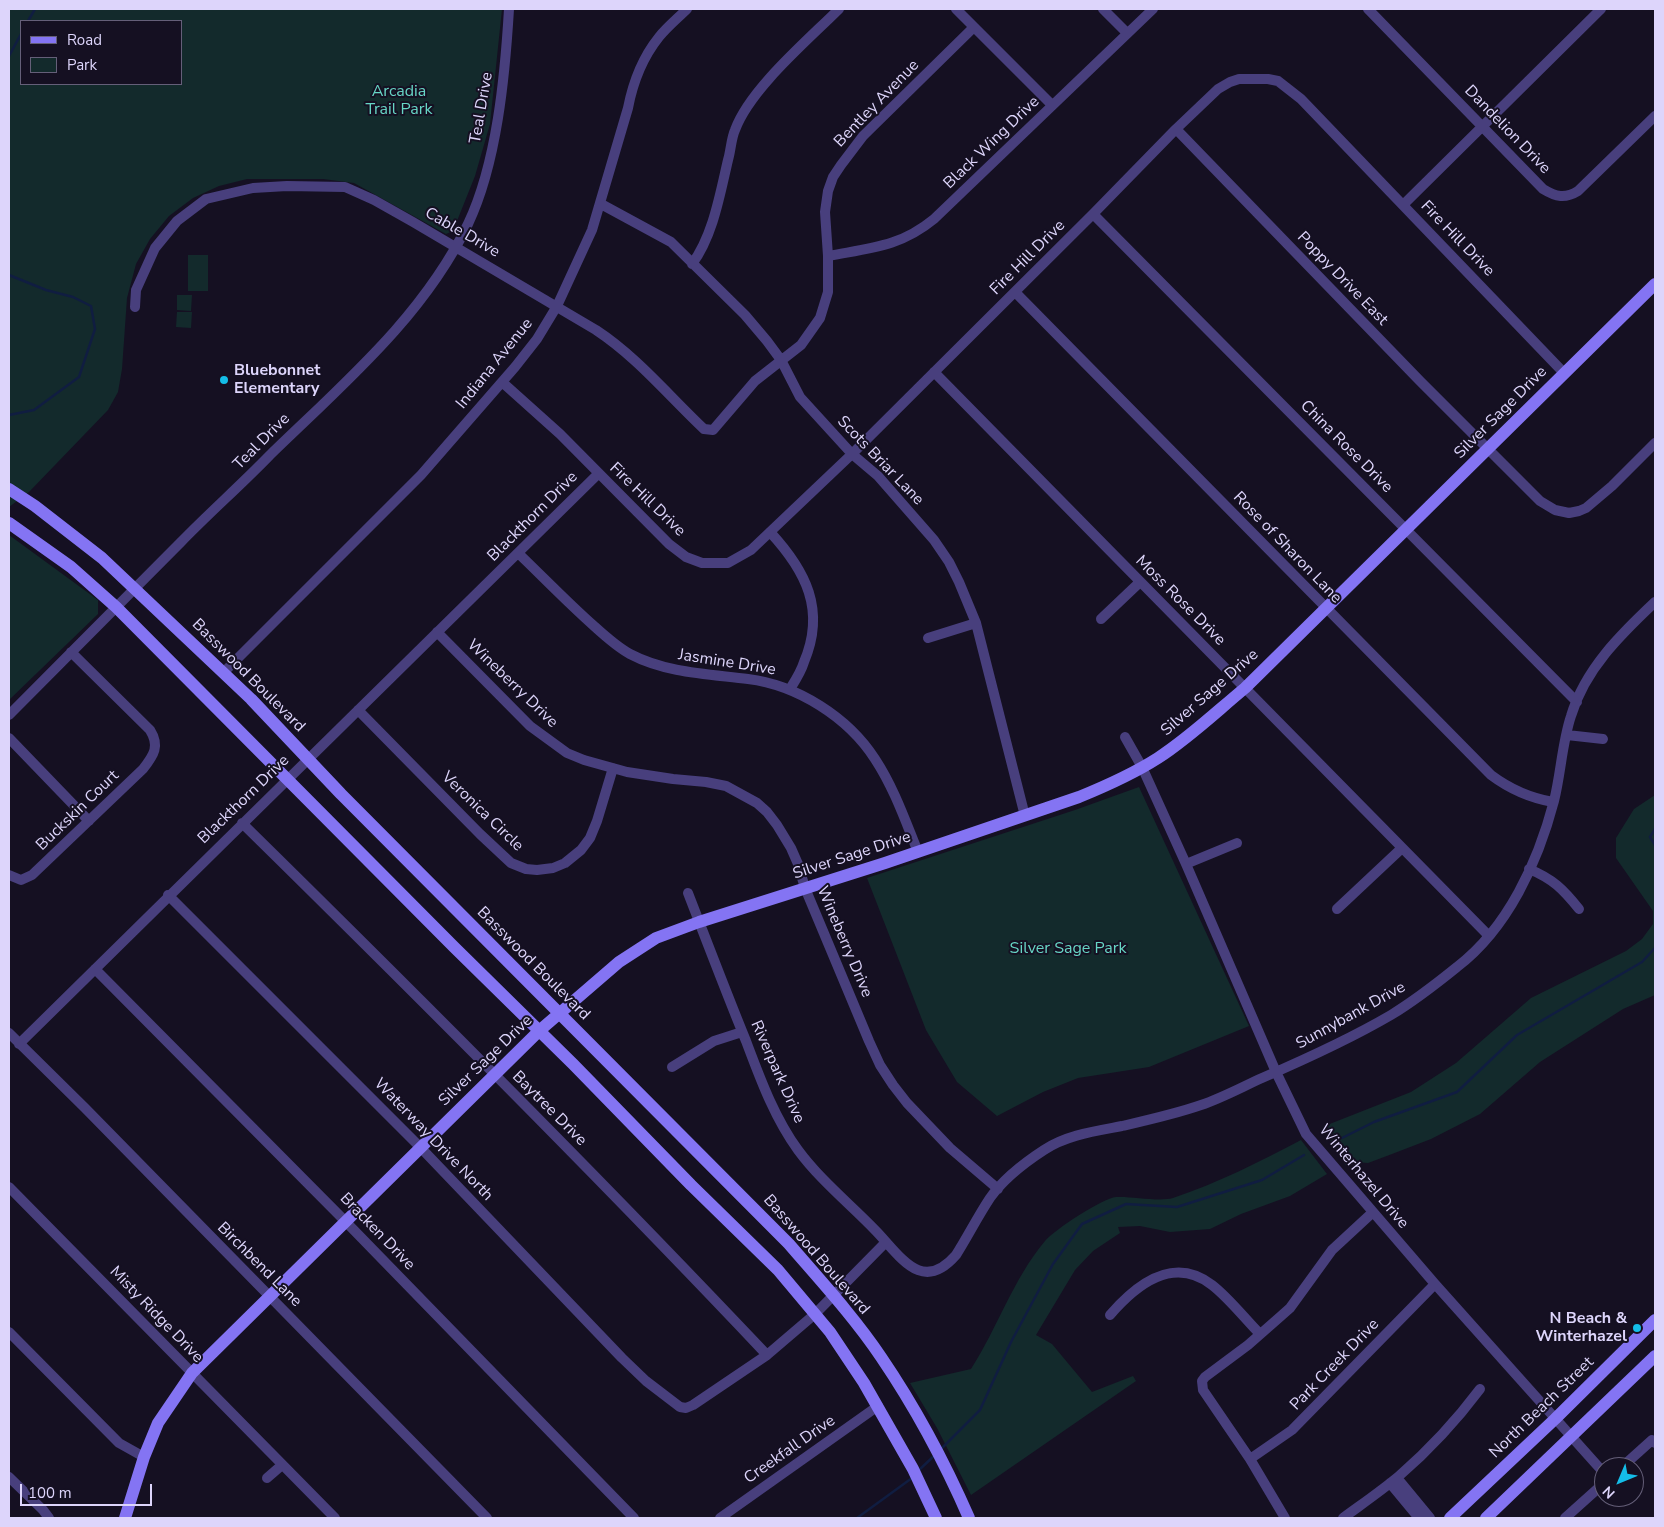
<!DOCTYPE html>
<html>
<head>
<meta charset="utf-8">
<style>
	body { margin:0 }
	#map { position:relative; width:1664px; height:1527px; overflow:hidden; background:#151022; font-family:"Nunito Sans",sans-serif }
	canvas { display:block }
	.frame { position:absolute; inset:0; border:10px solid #ddd5fb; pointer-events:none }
	.legend { position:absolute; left:20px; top:20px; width:162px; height:65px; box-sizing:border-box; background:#151022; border:1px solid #655f79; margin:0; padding:6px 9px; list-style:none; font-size:15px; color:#ddd5fb }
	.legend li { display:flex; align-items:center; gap:10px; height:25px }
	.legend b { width:25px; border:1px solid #655f79 }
	.north { position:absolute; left:1594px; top:1457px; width:50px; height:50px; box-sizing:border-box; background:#151022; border:1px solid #655f79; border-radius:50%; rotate:225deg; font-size:14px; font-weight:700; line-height:20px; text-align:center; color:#ddd5fb }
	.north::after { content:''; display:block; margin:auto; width:18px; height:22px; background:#14bde8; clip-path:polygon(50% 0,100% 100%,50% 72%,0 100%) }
	.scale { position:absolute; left:20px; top:1484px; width:132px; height:22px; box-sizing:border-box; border:2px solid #ddd5fb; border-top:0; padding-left:6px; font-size:15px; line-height:18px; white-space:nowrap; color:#ddd5fb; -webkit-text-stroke:4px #151022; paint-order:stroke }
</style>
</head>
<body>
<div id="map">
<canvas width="1664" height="1527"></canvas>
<div class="frame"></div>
<ul class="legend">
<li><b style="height:6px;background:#8474f3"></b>Road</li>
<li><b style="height:14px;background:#132a2c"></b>Park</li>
</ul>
<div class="north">N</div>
<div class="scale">100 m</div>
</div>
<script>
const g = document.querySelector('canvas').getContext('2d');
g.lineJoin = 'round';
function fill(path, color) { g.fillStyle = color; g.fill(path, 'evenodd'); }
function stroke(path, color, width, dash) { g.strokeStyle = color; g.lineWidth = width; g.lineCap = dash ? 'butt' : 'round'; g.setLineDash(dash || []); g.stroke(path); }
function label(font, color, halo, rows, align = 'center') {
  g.font = font + ' "Nunito Sans",sans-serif'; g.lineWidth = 4; g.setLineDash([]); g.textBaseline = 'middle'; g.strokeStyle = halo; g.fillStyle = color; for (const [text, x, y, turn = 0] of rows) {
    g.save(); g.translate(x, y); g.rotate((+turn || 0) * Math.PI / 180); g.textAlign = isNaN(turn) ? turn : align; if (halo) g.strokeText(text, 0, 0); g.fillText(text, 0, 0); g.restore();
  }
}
const green = new Path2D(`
	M9,9H502L490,124L475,176L453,231L446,234L354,183L323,179H247L219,186L193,198L169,216L150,239L136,264L127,298L122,369L118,392L108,410L29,492L9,507ZM21,21H181V84H21Z
	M188,255H208V291H188Z
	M177,295H192L191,311L177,310Z
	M177,312H192L191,328L176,327Z
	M9,535L98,600V614L9,700Z
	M1139,787L1249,1026L1149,1067L1078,1078L1043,1092L997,1116L957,1082L926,1030L867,878L1075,810Z
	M1655,795V995L1623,1009L1540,1062L1480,1114L1431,1139L1392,1154L1368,1163L1356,1162L1346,1166L1322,1127L1411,1092L1456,1063L1531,998L1626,951L1642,939L1653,924V911L1616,858V838L1634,809Z
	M1301,1140L1327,1174L1290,1196L1241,1214L1210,1229L1170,1232L1140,1226L1118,1227L1120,1233L1093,1251L1075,1270L1036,1335L1052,1344L1092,1392L1133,1376L1136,1381L971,1495L937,1428L910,1383L971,1369C998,1327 1013,1279 1045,1241C1054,1230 1103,1198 1116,1197C1131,1196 1159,1202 1173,1198C1218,1183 1259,1162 1301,1140Z`);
const stream = new Path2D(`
	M28,21L35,9
	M9,56L21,34
	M9,275L46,290L73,297L91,306L95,329L79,377L34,410L9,415
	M1655,829L1650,837L1655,845
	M1342,1138L1374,1122L1457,1092L1517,1035L1642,962L1655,948
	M941,1449L980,1410L1011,1342L1053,1264L1082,1224L1126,1204L1177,1207L1262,1180L1304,1155
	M919,1470L935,1455
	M857,1518L912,1478`);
const street = new Path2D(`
	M956,9L1052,105
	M1103,9L1127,33
	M1368,9L1543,189C1556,197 1565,199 1578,191L1655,116
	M1176,129L1420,381L1540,501L1555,510L1569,513L1579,511L1586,508L1612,486L1655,443
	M601,204L671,242L745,315L767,341L781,360L800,397L852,454L878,476L934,540L949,562L959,582L976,623L1025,816
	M1403,205L1601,9
	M1093,214L1577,702
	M828,256C870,248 900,247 934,219L1153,9
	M692,264C713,236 720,194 728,160C731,150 731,139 735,130C750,89 807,41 839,9
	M1015,292L1491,775C1511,790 1530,798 1553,802
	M135,307L136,290L155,248L177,221L206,199L253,188L287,186L345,187L374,200L413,222L596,330C637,357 668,395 704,429L713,430L755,381L801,345L820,318L828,292V256L825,212L828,191L833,177L841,165L863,136L974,27
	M934,372L1489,936
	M502,382L560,434L669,544L686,557L702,563H728L751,550L852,454L1093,214L1176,129L1218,89L1230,82L1239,79H1268L1278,81L1301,99L1564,373
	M770,532C806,571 826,610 804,662C801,672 795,681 790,689
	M518,553C543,577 568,603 594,626C605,636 617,647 630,654C666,673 708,674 748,679C797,685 848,717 875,759C894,788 905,820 918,852
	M1101,619L1140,582
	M437,632L530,726L567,753L584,760L627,772L673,779L706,782L726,786L757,803L767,812L777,825L791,848L798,864L805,888L869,1041L880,1065L893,1085L907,1103L950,1148L998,1189
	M928,638L976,623
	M223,673L421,475L515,367L537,339L557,306L592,230L628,108C633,82 643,57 659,37C667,27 678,18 687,9
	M358,710L480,834L511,863L526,869L537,870L553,868L565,863L581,850L590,838L597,821L613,768
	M9,715C66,657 123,600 180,543C209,513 241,485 270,455C343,384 423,317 468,224C497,163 505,76 509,9
	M1567,735L1603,739
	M1125,737L1142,767L1186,864L1276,1072L1306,1134L1435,1284L1604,1473
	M9,738L89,821
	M242,823C420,998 596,1174 767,1355
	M1186,864L1237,843
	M1529,869C1553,879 1563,889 1579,909
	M9,875L21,880L32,875L143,769C154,755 160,746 150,730L71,652
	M688,893C707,942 726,992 746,1041C760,1078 774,1117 798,1150C820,1180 850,1204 876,1231C901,1257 922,1294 956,1255C968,1236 978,1216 990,1198C1004,1178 1024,1163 1044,1150C1066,1135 1096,1131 1122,1126C1148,1120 1175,1114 1201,1105C1222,1098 1242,1087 1262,1078C1306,1059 1350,1039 1391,1015C1414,1001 1436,984 1457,967C1508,928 1538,862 1554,801C1561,773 1562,743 1571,716C1585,669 1621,634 1655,602
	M168,895L421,1148L622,1358L646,1381L680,1407L686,1408L693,1405L767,1355L815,1314L886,1242
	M1337,909L1402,848
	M95,969L346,1222L634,1518
	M9,1033L85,1108L487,1518
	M19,1044L598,474
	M672,1067L714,1041L742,1032
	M9,1187L335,1518
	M1110,1315C1136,1285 1173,1255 1212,1285C1229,1298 1245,1319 1260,1334
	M9,1332L119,1443L144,1457
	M1250,1459L1292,1430L1435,1284
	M1622,1467L1652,1440L1655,1443
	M9,1477L43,1510L49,1518
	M267,1478L282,1465
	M1397,1478L1430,1518
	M1390,1483L1419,1518
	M720,1518L878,1406
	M1285,1518L1250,1459L1203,1390L1202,1381L1205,1377L1248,1345L1281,1316L1290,1308L1332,1250L1372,1213
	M1343,1518C1362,1504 1381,1491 1399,1476C1429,1450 1456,1421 1480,1389
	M1565,1518L1604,1483`);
const secondary = new Path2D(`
	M9,489L35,506L102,558L251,699L341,794L789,1244C820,1280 855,1318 881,1357C915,1407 945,1463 969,1518
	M9,523L71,567L116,607L454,947L573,1064L691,1185L778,1270L830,1332L864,1383L913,1469L936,1518
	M125,1518L144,1457L158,1423L192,1373L539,1031L619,962L656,938L699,922L885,863L1079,797C1106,786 1133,774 1158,758C1189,738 1216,712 1245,688L1655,284
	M1450,1518L1555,1419L1655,1320
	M1486,1518L1655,1356`);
const markers = [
	[224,380,5,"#14bde8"],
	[1637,1328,5,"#14bde8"]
];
const parkNames = [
	["Arcadia",399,92],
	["Trail Park",399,110],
	["Silver Sage Park",1068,949]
];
const streetNames = [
	["Bentley Avenue",877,104,-46],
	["Teal Drive",482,108,-80],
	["Dandelion Drive",1507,130,46],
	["Black Wing Drive",992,143,-44],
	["Cable Drive",462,233,30],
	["Fire Hill Drive",1457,239,46],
	["Fire Hill Drive",1028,258,-45],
	["Poppy Drive East",1342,279,46],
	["Indiana Avenue",495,364,-51],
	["Silver Sage Drive",1501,413,-45],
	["Teal Drive",262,442,-45],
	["China Rose Drive",1346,447,45],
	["Scots Briar Lane",880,461,46],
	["Fire Hill Drive",647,500,44],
	["Blackthorn Drive",533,517,-45],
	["Rose of Sharon Lane",1287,548,46],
	["Moss Rose Drive",1180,601,45],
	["Jasmine Drive",727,663,9],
	["Basswood Boulevard",248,676,45],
	["Wineberry Drive",512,684,44],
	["Silver Sage Drive",1210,693,-41],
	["Blackthorn Drive",244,800,-44],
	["Buckskin Court",78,811,-44],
	["Veronica Circle",482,812,44],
	["Silver Sage Drive",852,856,-18],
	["Wineberry Drive",844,942,67],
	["Basswood Boulevard",533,964,45],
	["Sunnybank Drive",1351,1016,-29],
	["Silver Sage Drive",486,1061,-44],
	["Riverpark Drive",777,1072,66],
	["Baytree Drive",549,1109,45],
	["Waterway Drive North",433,1140,46],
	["Winterhazel Drive",1363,1177,50],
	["Bracken Drive",377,1232,46],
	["Basswood Boulevard",816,1255,49],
	["Birchbend Lane",259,1265,45],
	["Misty Ridge Drive",156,1315,46],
	["Park Creek Drive",1335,1365,-46],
	["North Beach Street",1542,1408,-44],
	["Creekfall Drive",790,1450,-35]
];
const poiNames = [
	["Bluebonnet",234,371],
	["Elementary",234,389],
	["N Beach &",1627,1319,"right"],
	["Winterhazel",1627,1337,"right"]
];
fill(green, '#132a2c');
stroke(stream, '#101d41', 2.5);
stroke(street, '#483f7d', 10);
stroke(secondary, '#8474f3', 12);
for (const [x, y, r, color] of markers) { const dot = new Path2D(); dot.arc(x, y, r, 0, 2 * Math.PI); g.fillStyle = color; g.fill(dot); stroke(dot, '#151022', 2); }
label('16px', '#67d5c5', '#151022', parkNames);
label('16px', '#ddd5fb', '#151022', streetNames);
label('bold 16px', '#ddd5fb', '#151022', poiNames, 'left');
</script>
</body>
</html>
